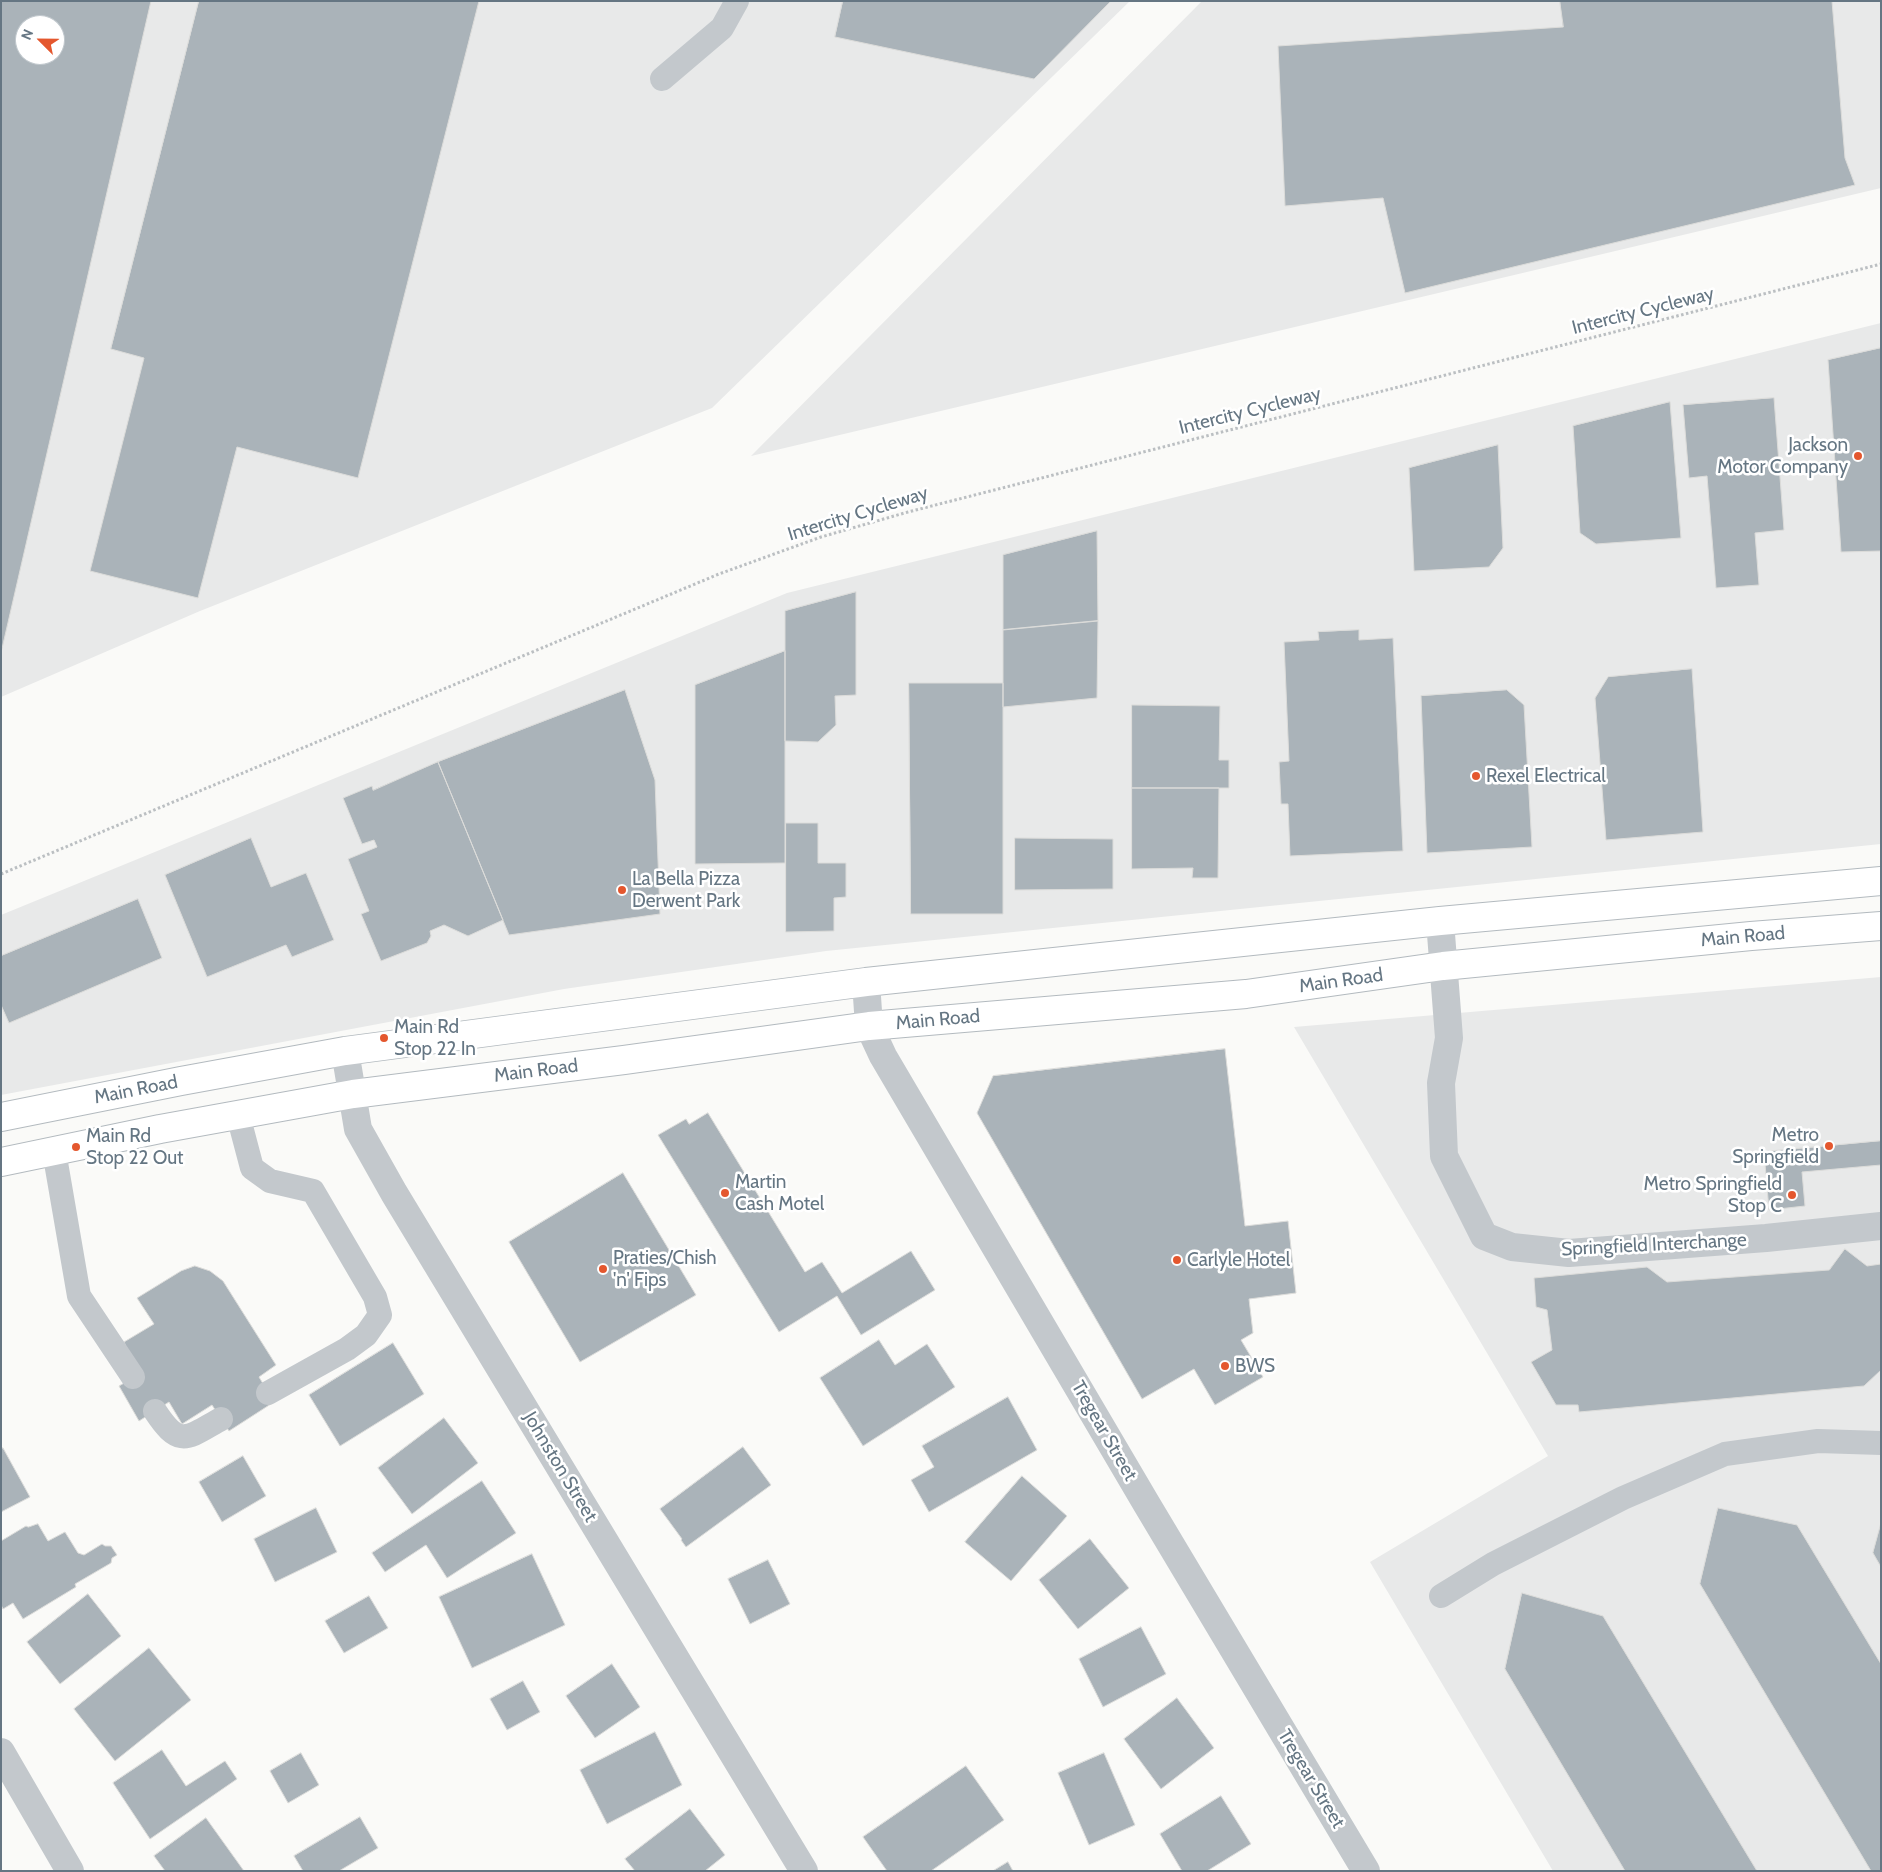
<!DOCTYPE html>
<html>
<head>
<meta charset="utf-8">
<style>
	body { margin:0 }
	#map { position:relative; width:1882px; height:1872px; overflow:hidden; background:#fafaf8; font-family:Cabin,sans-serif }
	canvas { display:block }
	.frame { position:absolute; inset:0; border:2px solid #657683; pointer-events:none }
	.north { position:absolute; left:15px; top:15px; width:50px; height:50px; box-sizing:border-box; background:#fff; border:1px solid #c1c8cd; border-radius:50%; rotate:293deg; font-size:14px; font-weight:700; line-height:20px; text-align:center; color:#657683 }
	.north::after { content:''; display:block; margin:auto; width:18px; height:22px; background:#e4572e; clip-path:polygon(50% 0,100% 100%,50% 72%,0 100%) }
</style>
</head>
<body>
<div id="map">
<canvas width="1882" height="1872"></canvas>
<div class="frame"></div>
<div class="north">N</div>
</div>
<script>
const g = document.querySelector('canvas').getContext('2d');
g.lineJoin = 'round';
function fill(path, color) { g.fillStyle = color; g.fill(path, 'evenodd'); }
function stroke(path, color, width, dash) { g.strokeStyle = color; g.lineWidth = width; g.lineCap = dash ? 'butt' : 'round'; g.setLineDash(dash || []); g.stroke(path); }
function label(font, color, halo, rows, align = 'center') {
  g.font = font + ' Cabin,sans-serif'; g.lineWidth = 5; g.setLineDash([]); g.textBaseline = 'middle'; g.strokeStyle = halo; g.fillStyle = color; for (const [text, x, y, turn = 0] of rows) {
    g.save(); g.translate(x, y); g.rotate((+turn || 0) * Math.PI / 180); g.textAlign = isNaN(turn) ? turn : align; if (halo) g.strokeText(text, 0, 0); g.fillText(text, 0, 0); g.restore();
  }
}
const built = new Path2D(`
	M1,1H1130L712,408L200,611L1,697ZM25,25H55V55H25Z
	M1202,1H1881V188L751,456Z
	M1881,323V844L826,951L564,989L1,1095V915L787,593Z
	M1881,977V1871H1553L1370,1562L1548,1456L1294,1027Z`);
const building = new Path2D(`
	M1,1H151L1,653ZM25,25H55V55H25Z
	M199,1H479L358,478L237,447L198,598L90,571L144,358L111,349Z
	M843,1H1111L1034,79L835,37Z
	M1560,1H1832L1845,158L1855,185L1405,293L1383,198L1285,206L1278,46L1563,27Z
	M1881,348V551L1841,552L1828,360Z
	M1774,398L1784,530L1755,533L1759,585L1716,588L1707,476L1689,478L1683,405Z
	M1670,402L1681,538L1596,544L1580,533L1573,426Z
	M1498,445L1503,548L1489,567L1414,571L1409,468Z
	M1097,531L1098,621L1003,630V555Z
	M856,592V695L835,696L836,725L818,742L785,741V611Z
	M1098,621L1097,698L1003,707V630Z
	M1359,630V640L1393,638L1403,851L1290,856L1288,804H1281L1279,762L1289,761L1284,642L1319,640L1318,632Z
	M785,651V863L695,864V685Z
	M1692,669L1703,832L1606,840L1595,698L1608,677Z
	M909,683H1003V914H911Z
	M625,690L655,780L660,914L509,935L438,762Z
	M1507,690L1524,705L1532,847L1427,853L1421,696Z
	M1132,705L1220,706L1219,760H1229V788H1132Z
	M438,762L503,920L468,936L444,925L430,931L431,936L427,943L381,961L361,914L369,911L348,859L377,847L374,840L362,844L343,798L372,786L373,790Z
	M1132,788H1219L1218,878H1192L1193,868L1132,869Z
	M786,823H818V863H846V897L834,898V931L786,932Z
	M251,838L271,887L306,873L334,940L292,957L286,945L207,977L165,875Z
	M1015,838L1113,839V889L1015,890Z
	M138,899L162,958L9,1023L1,1005V956Z
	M1225,1049L1245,1226L1288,1221L1296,1293L1249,1299L1253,1333L1241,1340L1263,1377L1215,1405L1194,1369L1142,1399L977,1113L993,1076Z
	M708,1113L805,1272L822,1262L842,1293L911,1251L935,1290L861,1335L837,1296L779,1332L658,1135L686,1119L689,1124Z
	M1881,1141V1165L1802,1172L1805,1206L1769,1210L1764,1152Z
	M623,1173L696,1295L580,1362L509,1242Z
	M1845,1249L1867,1266L1881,1264V1370L1864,1386L1579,1412L1578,1405H1556L1531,1362L1552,1350L1547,1310L1536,1307L1534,1278L1647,1267L1667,1282L1829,1270Z
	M195,1266L210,1271L223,1281L276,1365L259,1377L274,1402L229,1431L212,1405L182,1424L169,1402L139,1421L119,1386L138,1375L124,1342L154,1324L137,1298L181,1271Z
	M879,1340L895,1365L927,1344L955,1387L863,1446L820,1378Z
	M393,1343L424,1394L340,1446L309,1395Z
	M1008,1397L1037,1450L929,1512L911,1480L934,1467L922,1446Z
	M444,1418L478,1463L412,1514L378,1468Z
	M743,1447L771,1485L686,1547L681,1540L682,1539L660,1509Z
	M3,1448L30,1497L1,1512V1449Z
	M243,1456L266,1496L222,1522L199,1482Z
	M1022,1476L1067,1516L1011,1581L965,1542Z
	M482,1481L516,1533L447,1578L426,1545L385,1572L372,1553Z
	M316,1508L337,1552L275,1582L254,1539Z
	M1718,1508L1797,1525L1881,1664V1871H1871L1700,1584Z
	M1881,1523V1567L1873,1553Z
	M38,1524L48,1541L65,1532L78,1553L84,1555L102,1544L105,1546H111L117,1555L112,1558L111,1563L75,1584L76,1587L23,1619L13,1603L3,1609L1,1605V1541L26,1526L28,1527Z
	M1090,1539L1129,1588L1078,1629L1039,1580Z
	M532,1554L565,1625L472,1668L439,1597Z
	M768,1560L790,1604L750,1624L728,1579Z
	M1522,1593L1603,1616L1757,1871H1625L1505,1669Z
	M88,1594L121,1636L60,1684L27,1642Z
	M369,1596L388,1628L344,1653L325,1621Z
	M1141,1627L1166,1674L1103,1707L1079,1659Z
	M149,1648L191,1700L115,1761L74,1709Z
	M612,1664L640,1707L595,1738L566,1696Z
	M523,1681L540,1712L507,1730L490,1699Z
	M1177,1698L1214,1748L1161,1789L1124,1739Z
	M655,1732L682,1785L607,1824L580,1770Z
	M162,1750L186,1786L225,1761L237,1779L150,1839L113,1783Z
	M301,1753L319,1785L288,1803L270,1771Z
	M1104,1753L1135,1825L1089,1845L1058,1773Z
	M966,1766L1004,1820L931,1871H887L863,1837Z
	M1221,1796L1251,1844L1207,1871H1182L1160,1834Z
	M690,1809L725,1855L705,1871H635L625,1859Z
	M360,1817L378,1848L339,1871H303L294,1856Z
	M206,1818L244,1871H165L154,1856Z
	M1008,1862L1013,1871H993Z`);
const path = new Path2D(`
	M1,874L719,574L821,537L908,512L1881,264`);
const lane = new Path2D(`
	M662,79L722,28L737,1
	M238,1115L252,1168L270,1181L313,1191L375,1297L380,1315L366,1335L347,1349L268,1393
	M54,1151L79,1296L133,1377
	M155,1411C180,1449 187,1438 221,1419
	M1441,1596L1493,1564L1623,1498L1725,1454L1818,1441L1881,1443`);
const street = new Path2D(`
	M1440,921L1449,1038L1441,1083L1444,1156L1484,1236L1512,1247L1569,1253L1766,1238L1881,1226
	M866,982L869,1026L883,1056L1146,1503L1366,1871
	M345,1051L358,1129L394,1193L804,1871
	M1,1752L70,1871`);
const secondary = new Path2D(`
	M1,1117L181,1081L345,1051L866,982L1440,921L1881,881
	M1,1162L160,1129L353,1094L624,1060L869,1026L1246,994L1443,966L1751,936L1881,926`);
const markers = [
	[1858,456,5,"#e4572e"],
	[1476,776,5,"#e4572e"],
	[622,890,5,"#e4572e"],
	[384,1038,5,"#e4572e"],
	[1829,1146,5,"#e4572e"],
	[76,1147,5,"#e4572e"],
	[725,1193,5,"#e4572e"],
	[1792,1195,5,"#e4572e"],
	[1177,1260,5,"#e4572e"],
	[603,1269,5,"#e4572e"],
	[1225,1366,5,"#e4572e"]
];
const streetNames = [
	["Intercity Cycleway",1643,311,-14],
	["Intercity Cycleway",1250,411,-14],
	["Intercity Cycleway",858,514,-17],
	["Main Road",1743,937,-5],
	["Main Road",1341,981,-8],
	["Main Road",938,1020,-5],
	["Main Road",536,1071,-7],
	["Main Road",136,1090,-11],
	["Springfield Interchange",1654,1245,-3],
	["Tregear Street",1104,1431,60],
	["Johnston Street",560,1467,59],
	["Tregear Street",1311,1779,59]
];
const poiNames = [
	["Jackson",1848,445,"right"],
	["Motor Company",1848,467,"right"],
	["Rexel Electrical",1486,776],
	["La Bella Pizza",632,879],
	["Derwent Park",632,901],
	["Main Rd",394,1027],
	["Stop 22 In",394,1049],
	["Metro",1819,1135,"right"],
	["Springfield",1819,1157,"right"],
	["Main Rd",86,1136],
	["Stop 22 Out",86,1158],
	["Martin",735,1182],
	["Cash Motel",735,1204],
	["Metro Springfield",1782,1184,"right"],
	["Stop C",1782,1206,"right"],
	["Praties/Chish",613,1258],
	["'n' Fips",613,1280],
	["Carlyle Hotel",1187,1260],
	["BWS",1235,1366]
];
fill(built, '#e8e9e9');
fill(building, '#aab3b9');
stroke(building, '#dcdcda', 1);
stroke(secondary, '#b3babf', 30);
stroke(path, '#bbbfc2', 3, [2.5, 2.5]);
stroke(lane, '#c3c8cc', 24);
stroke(street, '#c3c8cc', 28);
stroke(secondary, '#fff', 28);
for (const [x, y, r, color] of markers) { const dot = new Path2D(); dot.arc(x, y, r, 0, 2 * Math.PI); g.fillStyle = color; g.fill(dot); stroke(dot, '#fff', 2); }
label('19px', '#657683', '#fff', streetNames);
label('19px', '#657683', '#fff', poiNames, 'left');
</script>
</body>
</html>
